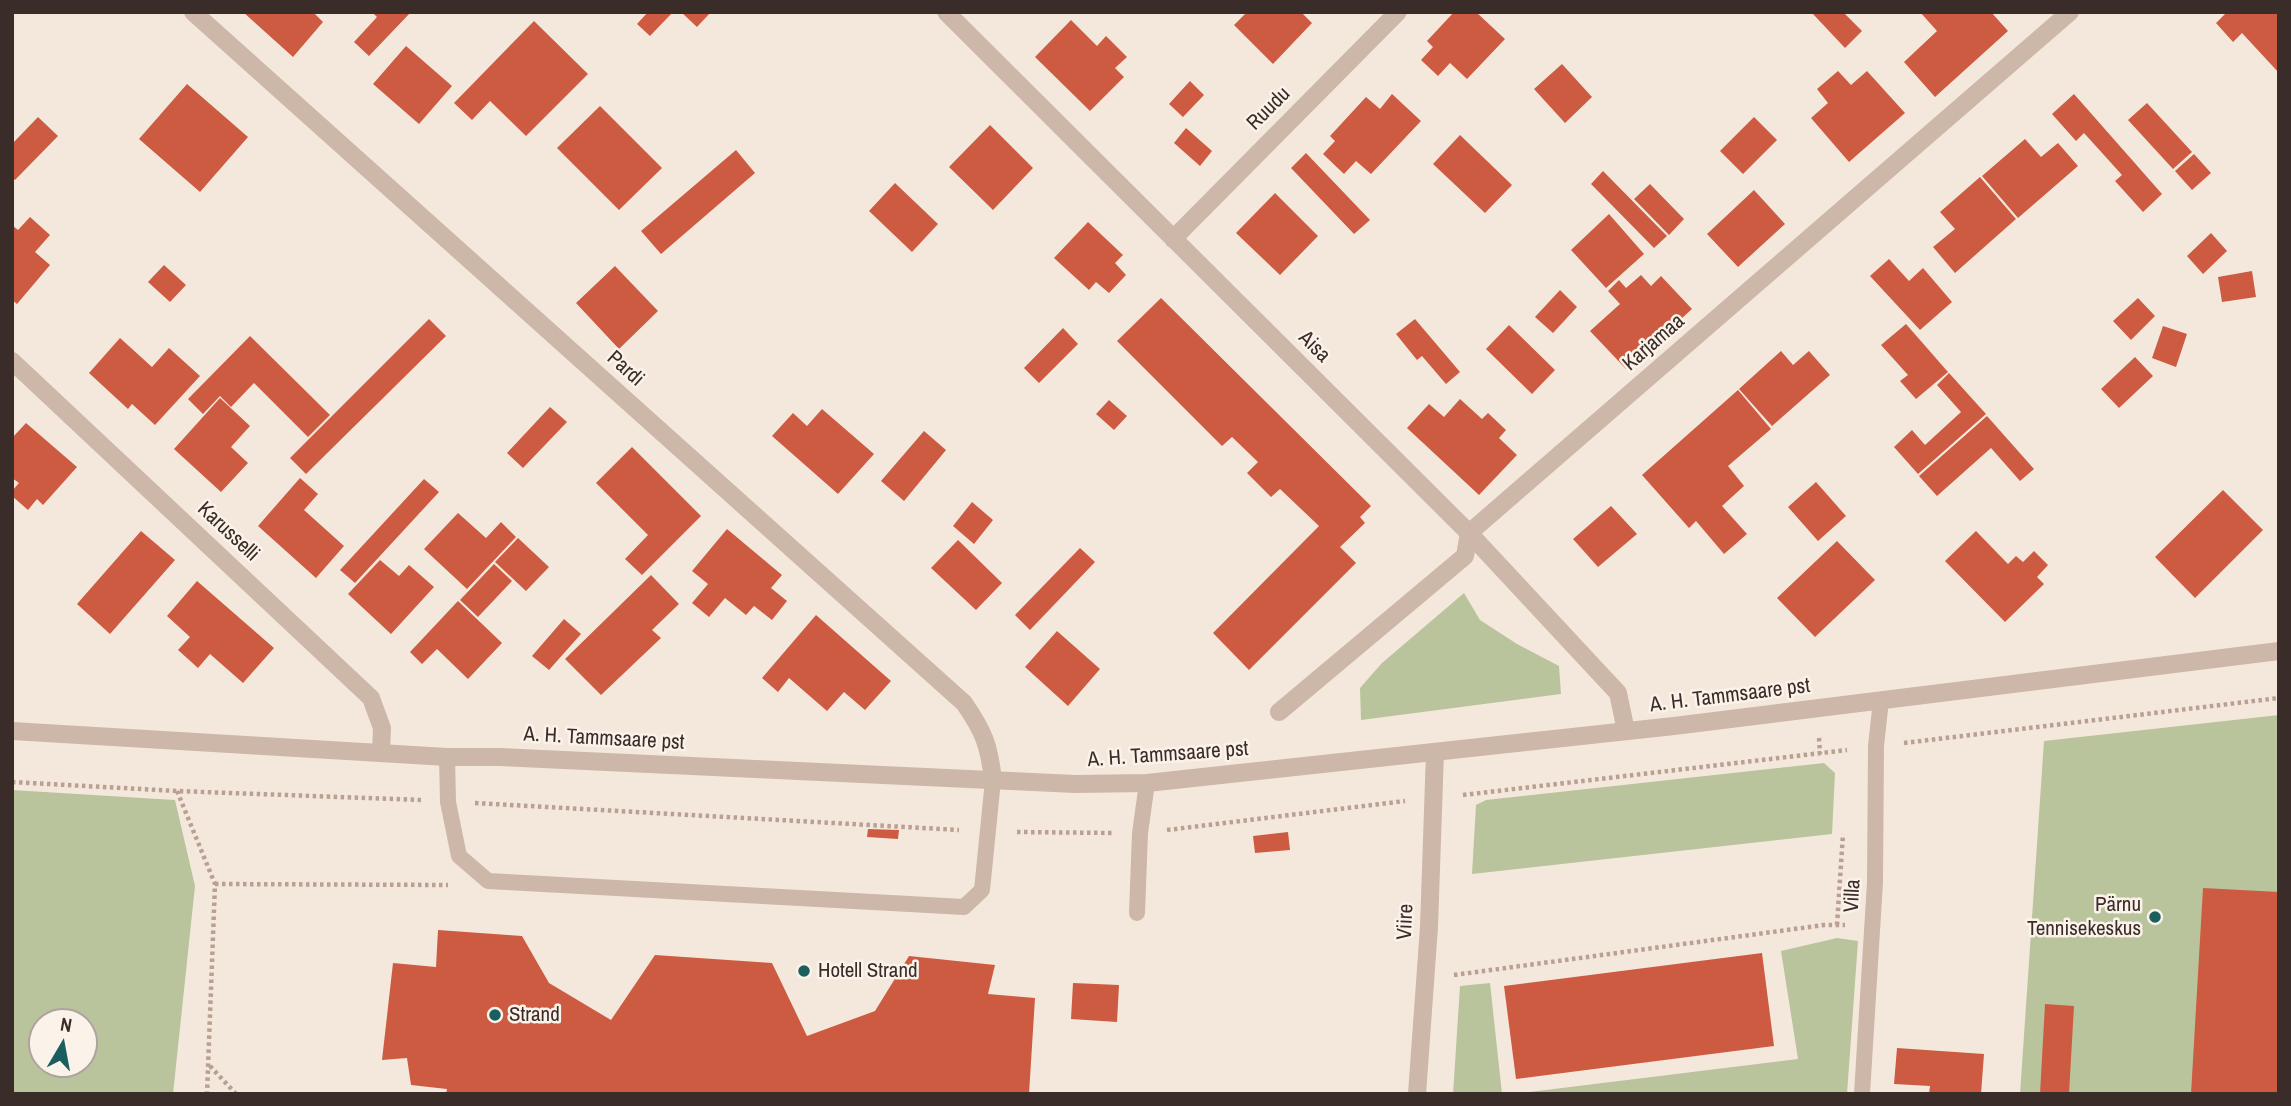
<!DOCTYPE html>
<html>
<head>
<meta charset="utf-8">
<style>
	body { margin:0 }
	#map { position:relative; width:2291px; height:1106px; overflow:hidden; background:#f4e8dd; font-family:"Archivo Narrow",sans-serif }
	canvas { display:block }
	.frame { position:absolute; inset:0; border:14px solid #3a2d29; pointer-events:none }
	.north { position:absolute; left:28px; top:1008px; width:70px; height:70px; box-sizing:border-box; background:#fbf2ea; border:2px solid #aea39d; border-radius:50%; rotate:10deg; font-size:19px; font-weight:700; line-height:28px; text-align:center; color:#3a2d29 }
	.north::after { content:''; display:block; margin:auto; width:24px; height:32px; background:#1b5e5e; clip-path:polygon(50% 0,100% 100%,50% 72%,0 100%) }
</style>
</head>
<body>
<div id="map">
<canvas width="2291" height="1106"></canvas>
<div class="frame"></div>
<div class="north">N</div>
</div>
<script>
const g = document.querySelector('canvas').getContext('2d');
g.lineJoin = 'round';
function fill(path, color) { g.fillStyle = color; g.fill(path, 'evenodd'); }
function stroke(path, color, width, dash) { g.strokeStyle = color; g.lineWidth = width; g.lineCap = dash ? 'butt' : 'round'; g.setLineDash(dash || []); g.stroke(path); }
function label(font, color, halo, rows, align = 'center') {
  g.font = font + ' "Archivo Narrow",sans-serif'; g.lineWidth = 5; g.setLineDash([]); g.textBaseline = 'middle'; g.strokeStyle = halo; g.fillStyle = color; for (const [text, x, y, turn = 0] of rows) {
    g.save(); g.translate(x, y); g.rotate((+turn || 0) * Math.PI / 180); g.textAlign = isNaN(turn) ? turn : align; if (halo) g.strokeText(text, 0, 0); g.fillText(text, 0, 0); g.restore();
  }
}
const green = new Path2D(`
	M1464,593L1480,620L1517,644L1559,666L1561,694L1361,720L1360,688L1382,663Z
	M2279,715V1094H2020L2044,741Z
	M1824,763L1835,773L1832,834L1472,874L1476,805L1486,800Z
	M12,790L175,800L195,886L173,1094H12ZM84,1022V1064H42V1022Z
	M1837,938L1858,941L1847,1094H1513L1798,1059L1781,951Z
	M1490,983L1502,1094H1453L1460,986Z`);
const building = new Path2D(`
	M243,12H313L323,22L293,57Z
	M372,12H411L369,56L354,42L377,17Z
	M648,12H673L650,36L637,24Z
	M681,12H711L697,27Z
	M1247,12H1301L1312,23L1273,64L1234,25Z
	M1454,12H1476L1505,39L1467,79L1450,63L1438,76L1421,60L1433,47L1427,41Z
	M1815,12H1843L1862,31L1845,48L1813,14Z
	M1920,12H1991L2008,31L1935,97L1904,62L1937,31Z
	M2223,12H2279V73L2242,33L2233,42L2216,23L2225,14Z
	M1071,20L1097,46L1106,36L1127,57L1115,68L1124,77L1090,111L1035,57Z
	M534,21L588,74L526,136L490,101L472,120L454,103Z
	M406,46L452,86L419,124L373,84Z
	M1562,64L1592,97L1565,123L1534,89Z
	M1838,71L1851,85L1867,71L1905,113L1849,162L1811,118L1828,103L1817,89Z
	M1190,81L1204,95L1183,117L1169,104Z
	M187,84L248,137L200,192L139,139Z
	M1392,94L1421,121L1371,174L1356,161L1344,174L1323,154L1335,141L1330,136L1366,97L1380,109Z
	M2074,94L2162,194L2143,212L2115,181L2122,175L2084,133L2076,141L2052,114Z
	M2147,103L2192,152L2173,169L2128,120Z
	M600,106L662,168L619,210L557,148Z
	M38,117L58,136L15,180L12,177V144Z
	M1754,117L1777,140L1743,174L1720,151Z
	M990,125L1033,168L993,210L949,167Z
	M1186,128L1212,151L1200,166L1174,143Z
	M1460,135L1512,185L1485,213L1433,164Z
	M2025,139L2041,157L2058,143L2078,166L2018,218L1982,176Z
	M736,150L755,173L661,254L641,231Z
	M1306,153L1370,220L1354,234L1291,168Z
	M2194,154L2211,173L2192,190L2175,171Z
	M1603,171L1667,236L1654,248L1591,184Z
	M1980,177L2016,219L1955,273L1933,247L1955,229L1940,212Z
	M895,183L938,224L912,252L869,211Z
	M1650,184L1684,219L1669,235L1634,199Z
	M1754,190L1785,224L1738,267L1707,234Z
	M1275,193L1318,236L1280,275L1236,233Z
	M1609,214L1644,254L1606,288L1571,250Z
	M30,217L50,235L35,252L50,265L17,304L12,300V225L18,230Z
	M1088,222L1123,255L1115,263L1126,275L1109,293L1096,282L1089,290L1054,258Z
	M2211,233L2227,251L2203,274L2187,256Z
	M1889,259L1909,281L1923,268L1952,302L1920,330L1870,276Z
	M164,265L186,285L170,302L148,282Z
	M615,266L658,311L619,349L576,303Z
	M2252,271L2256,297L2222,302L2218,277Z
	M1641,275L1651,286L1661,276L1692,309L1626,369L1590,331L1620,304L1608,291L1619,280L1626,288Z
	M1560,290L1577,307L1553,333L1535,317Z
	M1161,298L1371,506L1360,517L1365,523L1340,547L1356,563L1249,670L1213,633L1319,526L1280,489L1271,497L1247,473L1258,462L1232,437L1222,446L1117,341Z
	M2138,298L2155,316L2131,340L2113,321Z
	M429,319L446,336L306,474L290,458Z
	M1415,319L1460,372L1446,384L1422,356L1417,360L1396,334Z
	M1906,324L1948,372L1916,399L1900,381L1908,375L1881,345Z
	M1509,325L1555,370L1532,394L1486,349Z
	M2163,326L2187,334L2176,367L2152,358Z
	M1063,328L1078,344L1039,383L1024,368Z
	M250,336L330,415L308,437L254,383L231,407L220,396L203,414L188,399Z
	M120,338L152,367L169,348L200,376L155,425L132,404L128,409L89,373Z
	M1781,351L1793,365L1809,351L1830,375L1772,426L1739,389Z
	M2135,357L2153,376L2119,408L2101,389Z
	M1949,373L1986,414L1918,474L1894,447L1912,430L1925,445L1961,412L1937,385Z
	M1738,390L1771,429L1728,466L1744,486L1722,506L1747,534L1724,554L1696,521L1689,528L1642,475Z
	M220,398L250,426L231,447L248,463L221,492L174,449Z
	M1460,399L1482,419L1488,413L1506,430L1499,438L1517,455L1479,495L1407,428L1429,404L1444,417Z
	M1109,400L1127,416L1114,430L1096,414Z
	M550,407L567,422L523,468L507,453Z
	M822,409L874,454L838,494L772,436L793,413L807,426Z
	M1987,416L2034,469L2020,481L1991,448L1937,496L1919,476Z
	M26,423L77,467L43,505L37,499L28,510L12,496V491L19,483L12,478V438Z
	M924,431L946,450L904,501L881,481Z
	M632,447L701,516L642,575L625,559L648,535L596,483Z
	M300,478L318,494L304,510L344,546L316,578L258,526Z
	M424,479L439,492L355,583L340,570Z
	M1816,482L1846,516L1818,541L1788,507Z
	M2223,490L2263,530L2195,598L2155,557Z
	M972,502L993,520L974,544L953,526Z
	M1611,506L1637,534L1598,567L1573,539Z
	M458,513L486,538L501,522L516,537L467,589L424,549Z
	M727,529L782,575L771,588L787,601L772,620L754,606L746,615L725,598L709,617L692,603L708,584L692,571Z
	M141,531L175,560L110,634L77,604Z
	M1976,531L2008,564L2016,556L2023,562L2034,551L2048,565L2037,577L2044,584L2005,622L1945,561Z
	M518,538L549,567L526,591L495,562Z
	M958,540L1002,583L976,610L931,568Z
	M1837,541L1875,580L1815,637L1777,598Z
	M1080,548L1095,562L1030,630L1015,615Z
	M380,560L399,576L409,565L434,587L391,634L348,594Z
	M494,564L512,581L478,617L460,600Z
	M651,575L679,604L652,630L661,638L601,695L565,659Z
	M197,581L274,648L243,683L210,654L198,668L178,650L190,637L167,616Z
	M458,601L502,643L468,679L437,649L422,664L410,652Z
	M816,615L891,681L865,710L844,692L827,711L789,678L778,692L762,678Z
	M564,619L581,634L549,670L532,656Z
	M1057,631L1100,669L1068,706L1025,667Z
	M868,829L899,830L898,839L867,837Z
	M1288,832L1290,850L1255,853L1253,836Z
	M2203,888L2279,892V1094H2191Z
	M438,930L522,936L549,983L611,1020L655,955L772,963L807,1036L875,1011L909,956L995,965L988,994L1035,998L1029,1094H446L447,1089L411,1085L407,1058L382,1060L393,963L436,967Z
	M1762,953L1774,1046L1516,1079L1504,986Z
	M1073,983L1119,985L1117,1022L1071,1019Z
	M2045,1004L2074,1006L2069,1094H2040Z
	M1897,1048L1984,1054L1981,1094H1929L1930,1086L1894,1084Z`);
const path = new Path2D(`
	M1819,738L1820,754
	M1904,743L2279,698
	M12,782L177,791L421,800
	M177,791L215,884L207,1094
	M1463,795L1847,750
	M475,803L959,830
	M1167,830L1405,801
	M1017,832L1113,833
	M215,884L448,885
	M1837,925L1843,834
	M1454,975L1824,925H1845
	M210,1066L236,1094`);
const service = new Path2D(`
	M447,757L448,802L459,856L488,881L964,907L982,890L993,780
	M1137,913L1140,833L1147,783
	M1862,1094L1875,882L1876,746L1881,700`);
const minor = new Path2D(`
	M193,12L964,703C984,732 989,745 993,780
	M946,12L1469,533L1618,693L1626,731
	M1173,239L1398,12
	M12,361L371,698L382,728L381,752
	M1279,712L1465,556L1469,533L2070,12
	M1417,1094L1429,927L1435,752`);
const tertiary = new Path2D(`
	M12,731L447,757H500L1075,784L1147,783L1674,726L2279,651`);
const markers = [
	[2155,917,7,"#1b5e5e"],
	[804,971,7,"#1b5e5e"],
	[495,1015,7,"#1b5e5e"]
];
const streetNames = [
	["Ruudu",1269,109,-45],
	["Karjamaa",1654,343,-41],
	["Aisa",1314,347,45],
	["Pardi",625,369,42],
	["Karusselli",228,532,43],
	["A. H. Tammsaare pst",1730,696,-7],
	["A. H. Tammsaare pst",604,739,3],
	["A. H. Tammsaare pst",1168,755,-4],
	["Villa",1853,896,-87],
	["Viire",1406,922,-87]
];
const poiNames = [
	["Pärnu",2141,905,"right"],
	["Tennisekeskus",2141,929,"right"],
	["Hotell Strand",818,971],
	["Strand",509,1015]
];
fill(green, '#bac49c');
fill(building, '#cd5b42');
stroke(path, '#b9a092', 4.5, [3.5, 3.5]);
stroke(service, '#cdb7a8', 16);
stroke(minor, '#cdb7a8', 18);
stroke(tertiary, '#cdb7a8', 18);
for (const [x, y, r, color] of markers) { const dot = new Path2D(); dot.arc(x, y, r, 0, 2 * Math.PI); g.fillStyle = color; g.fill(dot); stroke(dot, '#fbf2ea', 2.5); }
label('21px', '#3a2d29', '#fbf2ea', streetNames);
label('21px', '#3a2d29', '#fbf2ea', poiNames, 'left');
</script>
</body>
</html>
